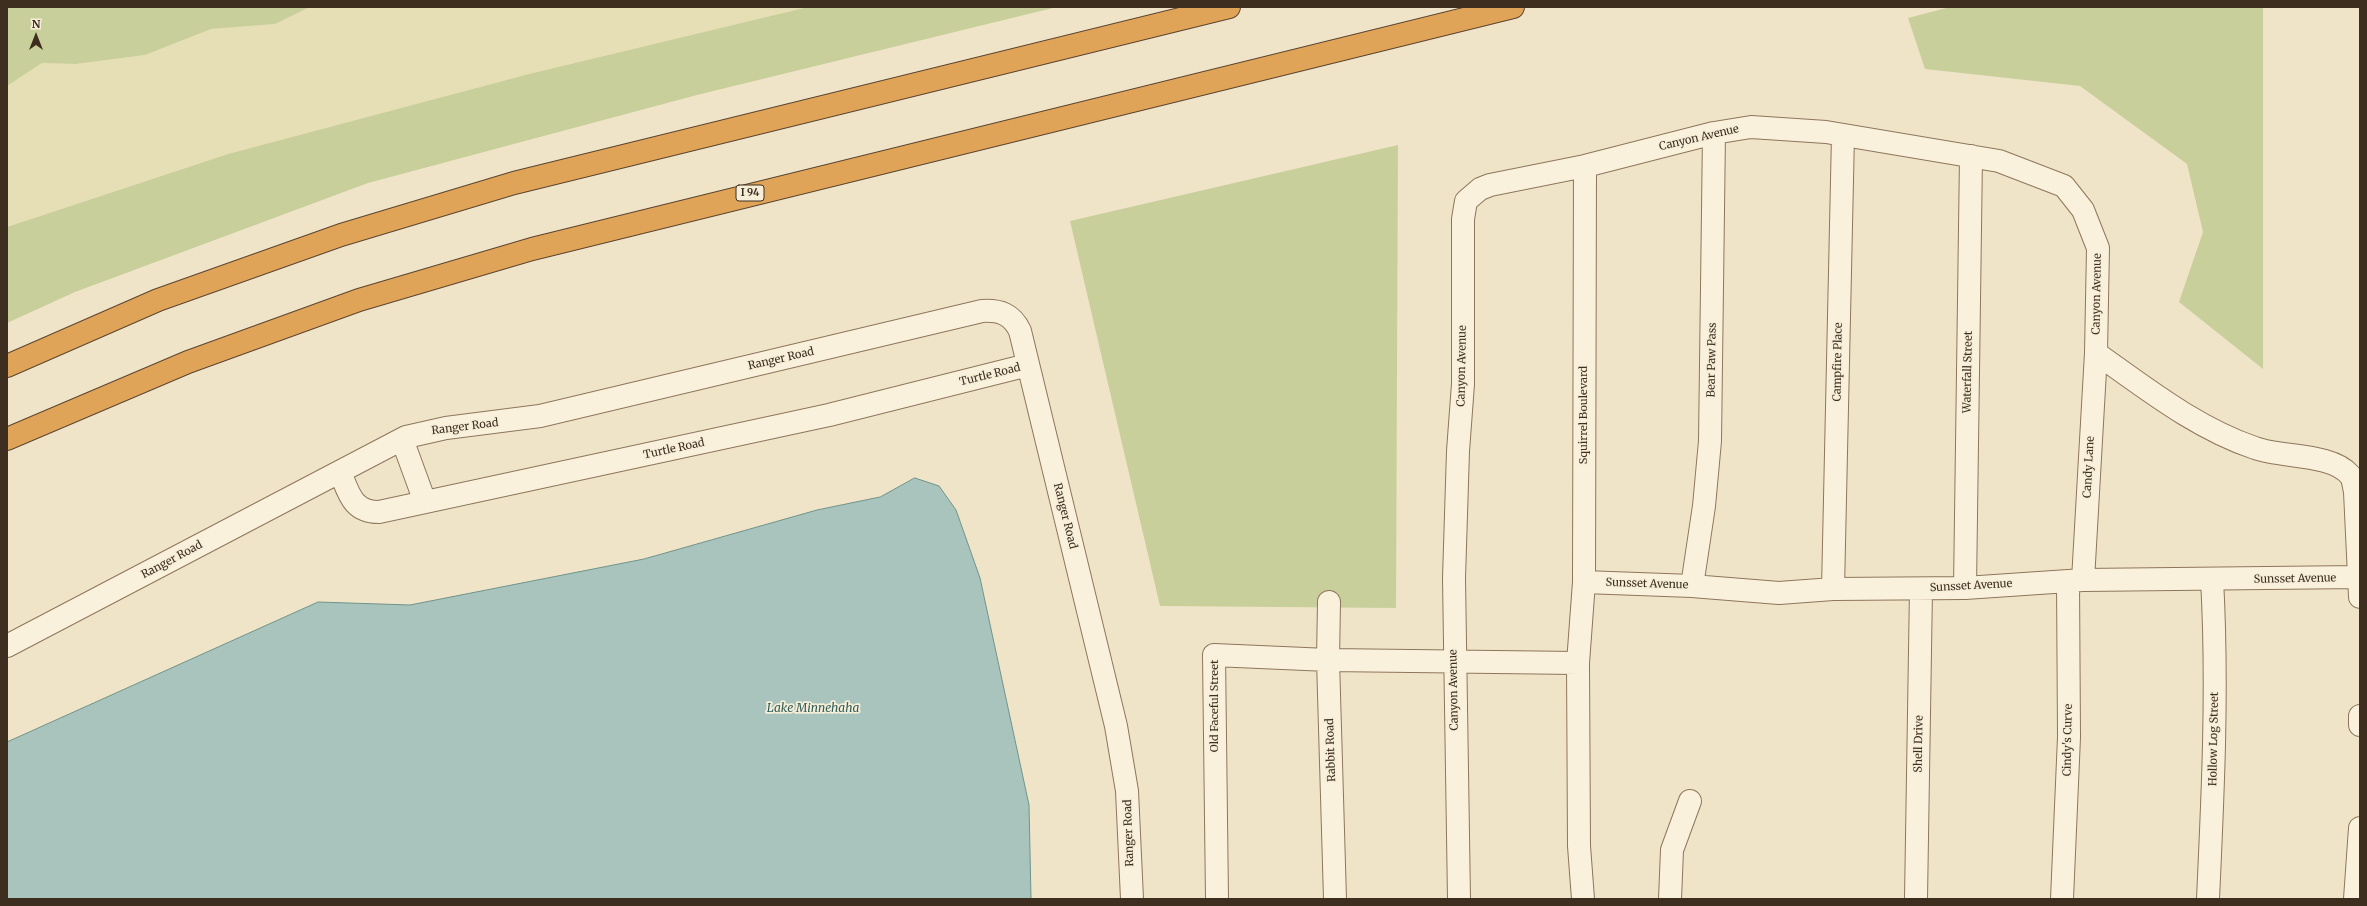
<!DOCTYPE html>
<html>
<head>
<meta charset="utf-8">
<style>
	body { margin:0 }
	#map { position:relative; width:2367px; height:906px; overflow:hidden; background:#f0e4c8; font-family:Merriweather,serif }
	canvas { display:block }
	.frame { position:absolute; inset:0; border:8px solid #3d2e20; pointer-events:none }
	.north { position:absolute; left:16px; top:16px; width:40px; height:40px; -webkit-text-stroke:3px #f7eed8; paint-order:stroke; rotate:0deg; font-size:11px; font-weight:700; line-height:16px; text-align:center; color:#3d2e20 }
	.north::after { content:''; display:block; margin:auto; width:14px; height:18px; background:#3d2e20; clip-path:polygon(50% 0,100% 100%,50% 72%,0 100%) }
</style>
</head>
<body>
<div id="map">
<canvas width="2367" height="906"></canvas>
<div class="frame"></div>
<div class="north">N</div>
</div>
<script>
const g = document.querySelector('canvas').getContext('2d');
g.lineJoin = 'round';
function fill(path, color) { g.fillStyle = color; g.fill(path, 'evenodd'); }
function stroke(path, color, width, dash) { g.strokeStyle = color; g.lineWidth = width; g.lineCap = dash ? 'butt' : 'round'; g.setLineDash(dash || []); g.stroke(path); }
function label(font, color, halo, rows, align = 'center') {
  g.font = font + ' Merriweather,serif'; g.lineWidth = 3.5; g.setLineDash([]); g.textBaseline = 'middle'; g.strokeStyle = halo; g.fillStyle = color; for (const [text, x, y, turn = 0] of rows) {
    g.save(); g.translate(x, y); g.rotate((+turn || 0) * Math.PI / 180); g.textAlign = isNaN(turn) ? turn : align; if (halo) g.strokeText(text, 0, 0); g.fillText(text, 0, 0); g.restore();
  }
}
const farmland = new Path2D(`
	M310,7H808L529,74L228,154L7,227V86L42,63L76,64L145,55L211,29L275,24Z`);
const green = new Path2D(`
	M7,7H310L275,24L211,29L145,55L76,64L42,63L7,86Z
	M808,7H1057L697,95L368,183L75,292L7,323V227L228,154L529,74Z
	M1950,7H2263V369L2179,302L2203,232L2187,164L2080,86L1925,69L1908,18Z
	M1398,145L1396,608L1160,606L1070,221Z`);
const water = new Path2D(`
	M915,478L939,486L956,510L980,578L1029,805L1031,899H7V742L318,602L410,605L644,559L817,510L880,497Z`);
const minor = new Path2D(`
	M2096,353C2147,389 2196,428 2255,448C2282,458 2331,453 2350,475C2353,479 2354,487 2355,492L2360,597
	M402,439L425,502
	M340,472C349,493 352,512 379,512L829,415L1028,365
	M1584,582L1692,586L1779,593L1833,589L1965,588L2083,580L2358,577
	M1692,586L1704,506L1710,441L1714,133
	M1965,588L1971,156
	M1833,589L1843,135
	M1329,602L1328,660L1335,899
	M7,646L406,437L446,428L540,416L982,311C1000,310 1012,314 1020,331L1116,726L1127,791L1132,899
	M2360,716V725
	M1217,899L1214,655L1328,660L1578,663
	M1459,899L1454,578L1458,451L1463,384V219L1466,201L1480,189L1490,185L1585,166L1714,133L1751,127L1826,132L1999,161L2064,186L2083,210L2098,248L2096,353L2083,580
	M1583,899L1579,846L1578,663L1584,582L1585,166
	M1670,899L1672,850L1690,801
	M1916,899L1921,589
	M2062,899L2069,737L2068,581
	M2208,899C2213,792 2218,686 2212,579
	M2355,899L2360,828`);
const motorway = new Path2D(`
	M7,366L158,300L341,235L514,183L1229,7
	M7,439L188,362L359,300L532,249L1513,7`);
const shields = [
	[750,193,28]
];
const shieldNames = [
	["I 94",750,193]
];
const streetNames = [
	["Canyon Avenue",1699,138,-13],
	["Canyon Avenue",2097,294,-89],
	["Ranger Road",781,359,-13],
	["Bear Paw Pass",1712,360,-89],
	["Campfire Place",1838,362,-89],
	["Canyon Avenue",1462,366,-89],
	["Waterfall Street",1968,372,-89],
	["Turtle Road",990,375,-14],
	["Squirrel Boulevard",1584,415,-90],
	["Ranger Road",465,427,-7],
	["Turtle Road",674,449,-12],
	["Candy Lane",2089,467,-87],
	["Ranger Road",1065,516,76],
	["Ranger Road",172,560,-28],
	["Sunsset Avenue",2295,579,-1],
	["Sunsset Avenue",1647,584,2],
	["Sunsset Avenue",1971,586,-3],
	["Canyon Avenue",1454,690,-91],
	["Old Faceful Street",1215,706,-90],
	["Hollow Log Street",2214,739,-89],
	["Cindy's Curve",2068,740,-89],
	["Shell Drive",1919,744,-89],
	["Rabbit Road",1331,750,-92],
	["Ranger Road",1129,833,-92]
];
const waterNames = [
	["Lake Minnehaha",813,709]
];
fill(farmland, '#e6deb5');
fill(green, '#c9cf9b');
fill(water, '#a9c4bc');
stroke(water, '#6f938a', 1);
stroke(minor, '#8d765c', 24);
stroke(motorway, '#5b4430', 24);
stroke(minor, '#faf1dc', 22);
stroke(motorway, '#e0a458', 22);
for (const [x, y, w] of shields) { const box = new Path2D(); box.roundRect(x - w / 2, y - 8, w, 16, 3); g.fillStyle = '#f7eed8'; g.fill(box); stroke(box, '#3d2e20', 1); }
label('bold 10px', '#3d2e20', null, shieldNames);
label('11px', '#3d2e20', '#f7eed8', streetNames);
label('italic 12px', '#2f5d5a', '#f7eed8', waterNames);
</script>
</body>
</html>
